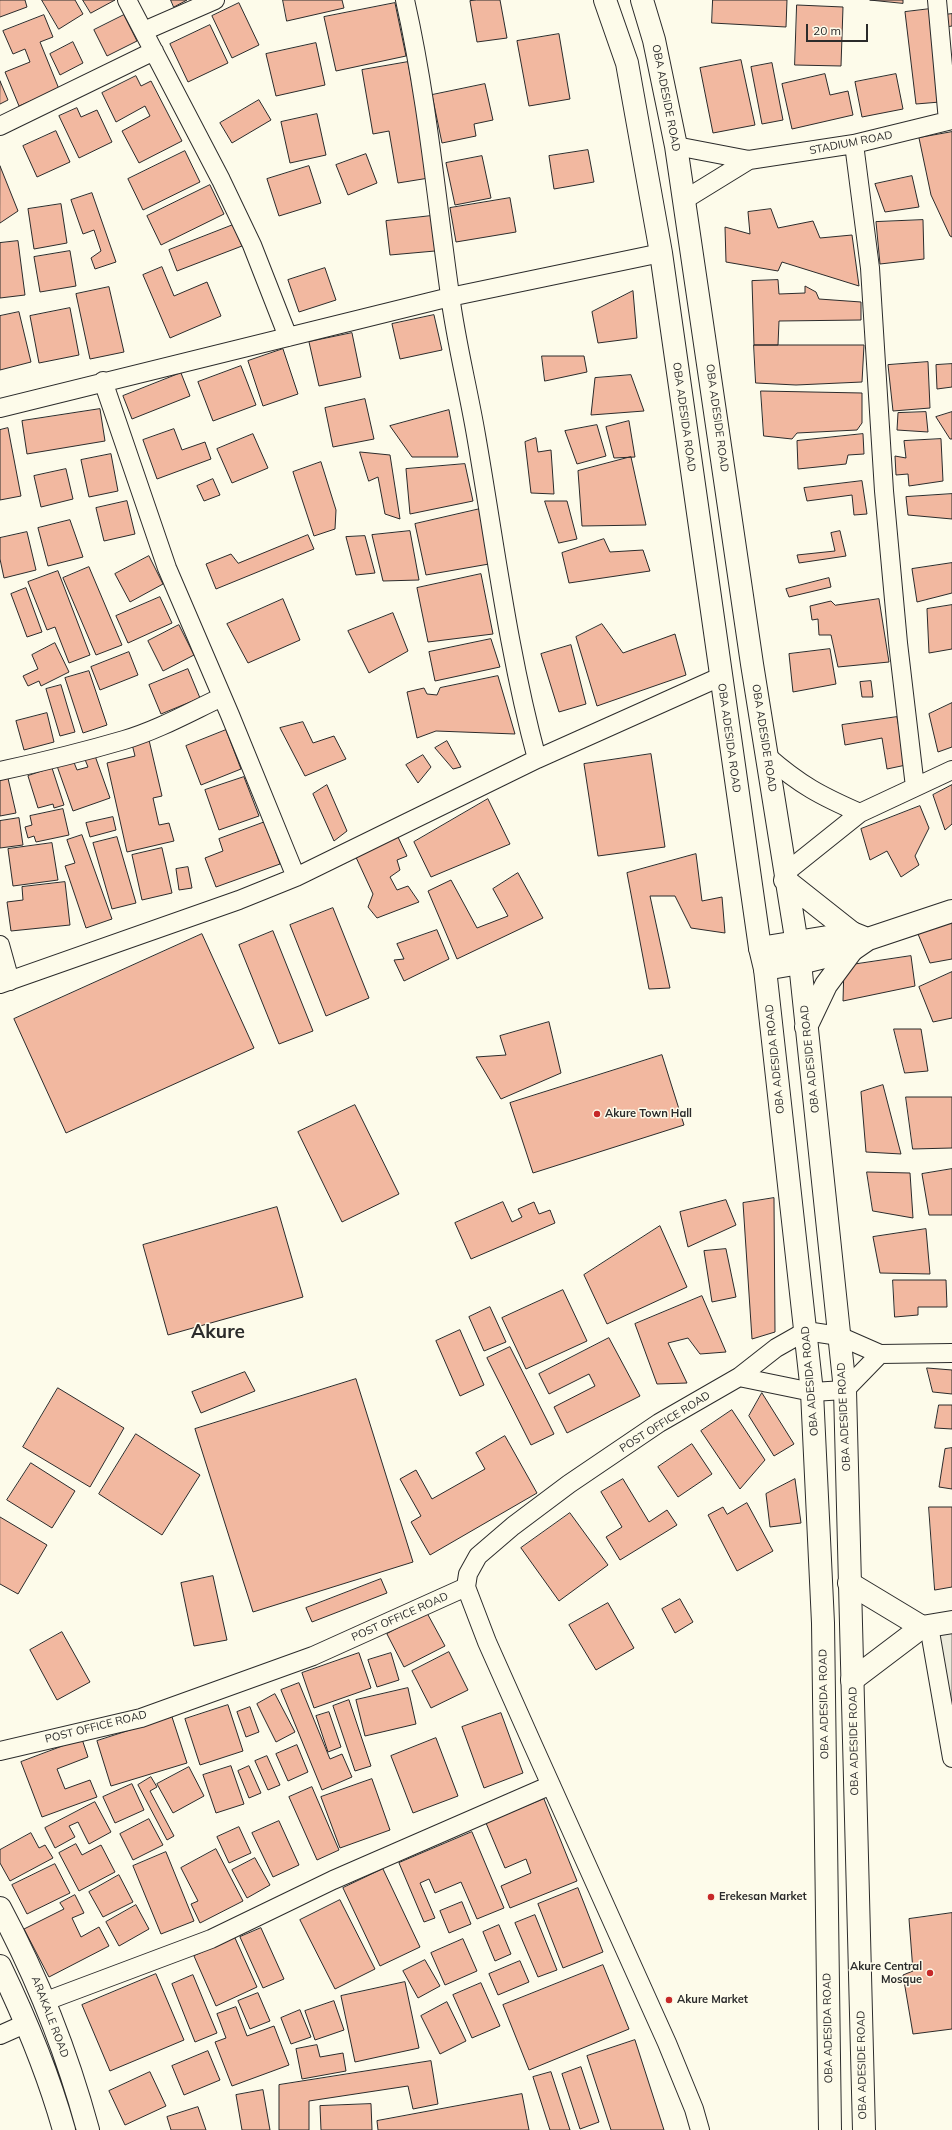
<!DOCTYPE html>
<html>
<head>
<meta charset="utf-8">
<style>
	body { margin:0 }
	#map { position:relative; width:952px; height:2130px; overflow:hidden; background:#fdfbea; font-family:Mulish,sans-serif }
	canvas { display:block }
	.scale { position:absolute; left:806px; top:24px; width:62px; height:18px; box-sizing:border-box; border:2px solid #2b2b2b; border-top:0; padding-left:5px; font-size:12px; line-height:14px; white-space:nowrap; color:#2b2b2b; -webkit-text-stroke:3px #fdfbea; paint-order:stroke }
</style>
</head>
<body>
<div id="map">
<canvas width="952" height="2130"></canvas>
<div class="scale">20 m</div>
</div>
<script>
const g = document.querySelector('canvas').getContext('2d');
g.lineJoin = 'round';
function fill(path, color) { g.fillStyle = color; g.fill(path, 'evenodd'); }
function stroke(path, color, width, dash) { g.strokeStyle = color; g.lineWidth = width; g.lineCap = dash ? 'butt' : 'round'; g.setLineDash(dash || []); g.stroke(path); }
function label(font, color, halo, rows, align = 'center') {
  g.font = font + ' Mulish,sans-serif'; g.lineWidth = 3; g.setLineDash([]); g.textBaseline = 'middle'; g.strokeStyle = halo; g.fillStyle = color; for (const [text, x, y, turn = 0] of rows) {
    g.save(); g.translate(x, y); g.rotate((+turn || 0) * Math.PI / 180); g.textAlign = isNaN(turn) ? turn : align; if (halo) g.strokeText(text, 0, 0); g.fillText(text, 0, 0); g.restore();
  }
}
const parking = new Path2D(`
	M952,1621V1717L936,1625Z`);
const building = new Path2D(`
	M0,0H25L27,7L0,17Z
	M42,0H75L83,14L59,29Z
	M83,0H115L91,13Z
	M171,0H187L174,7Z
	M283,0H342L344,8L287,21Z
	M477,0H500L507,38L477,42L470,1Z
	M713,0H787L786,27L712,23Z
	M870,0H903V3Z
	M239,3L259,45L232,58L212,16Z
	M395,3L406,56L336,71L324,17Z
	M797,5L843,7L841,66L795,65Z
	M930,9L940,102L916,104L905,12Z
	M952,14V26L946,27L944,15Z
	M44,15L53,37L40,42L59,89L19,106L5,72L30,62L25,49L13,54L3,31Z
	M124,15L137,41L107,56L94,30Z
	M210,25L228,63L188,82L170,44Z
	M559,34L570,99L529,106L517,41Z
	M73,42L83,63L60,75L50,54Z
	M316,43L325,85L276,96L266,54Z
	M741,60L755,125L713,133L700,68Z
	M408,62L429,178L398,183L389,131L373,134L362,70Z
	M772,63L783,120L762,124L751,67Z
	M825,74L830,95L848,91L853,115L792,129L782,84Z
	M896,74L903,109L862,117L855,82Z
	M136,76L141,86L151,81L182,141L139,163L122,131L150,116L145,106L116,122L102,93Z
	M0,81L8,100L0,104Z
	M485,84L493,120L474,124L476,136L442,143L432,95Z
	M259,100L271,120L232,143L220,123Z
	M77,108L81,117L97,110L112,142L79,158L59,116Z
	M317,114L326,155L290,163L281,122Z
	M56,131L70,162L37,177L23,146Z
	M952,132V237L950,236L931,195L919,138Z
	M588,150L594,182L554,189L549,156Z
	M185,151L200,182L143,210L128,179Z
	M366,154L377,183L348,195L336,165Z
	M482,156L491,198L455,205L446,163Z
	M0,166L18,211L0,223Z
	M309,166L321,203L279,216L267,179Z
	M912,176L919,207L885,212L875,184Z
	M210,185L224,214L161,245L147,216Z
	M92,193L116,262L95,269L91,258L101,251L94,230L83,234L71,200Z
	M510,198L516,232L456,242L450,208Z
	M61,204L67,243L34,249L28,209Z
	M771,209L778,228L813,221L820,238L852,235L859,286L782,262L778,271L726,262L725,227L750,234L748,212Z
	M431,216L435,251L390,255L386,221Z
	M923,220L924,259L880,264L876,222Z
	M233,225L242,246L177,271L169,250Z
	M18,241L25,295L0,298V243Z
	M70,251L76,286L40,292L34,257Z
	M162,267L174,296L207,282L221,316L170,338L143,275Z
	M325,268L336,300L299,312L288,280Z
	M778,280L779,294L805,293V286L816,292L819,299L861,302V320L779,321L778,345H754L752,281Z
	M109,287L124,352L90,359L76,294Z
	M633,291L637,338L598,343L592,312Z
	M70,308L79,355L39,363L30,316Z
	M19,312L31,362L0,370V316Z
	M434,315L442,350L400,359L392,324Z
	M352,333L361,377L319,386L309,342Z
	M754,345H864L862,382L796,385L756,383Z
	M283,349L298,394L263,406L248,361Z
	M542,356H584L587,372L545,381Z
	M928,362L930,408L893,411L888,365Z
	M952,364V387L937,389L936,365Z
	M241,366L256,405L213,421L198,382Z
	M181,373L190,396L132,419L123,396Z
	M631,375L644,411L591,415L595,378Z
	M761,391L862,393V423L857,430L797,433L792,439L764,436Z
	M365,399L374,439L333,447L325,408Z
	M100,409L105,441L27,454L22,421Z
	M449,410L458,457H412L390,426Z
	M926,412L928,432L897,430L898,413Z
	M952,412V439H950L936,417Z
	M629,421L635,457L614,458L606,427Z
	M597,425L606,456L577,464L565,431Z
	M8,428L21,496L0,500V430Z
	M174,429L182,450L205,442L211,459L157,479L143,440Z
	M253,434L268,468L232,483L217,449Z
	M863,434L864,454L848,455L846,464L798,469L797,441Z
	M536,438L538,452L551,450L554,494L531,493L525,442Z
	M941,439L943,481L909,486L908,474L896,475L895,456L906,458L904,441Z
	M360,452L390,455L400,519L385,514L378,477L369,481Z
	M111,454L118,491L89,497L81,460Z
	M631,457L646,525L582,526L578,471Z
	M321,462L336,510L335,529L314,536L293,472Z
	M465,464L473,501L410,514L406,469Z
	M66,469L73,499L41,507L34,476Z
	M213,479L220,495L204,501L197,486Z
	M862,481L867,514L854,515L852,495L807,501L804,488Z
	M952,494V519L908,515L906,497Z
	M127,501L135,534L104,541L96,508Z
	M545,501H567L577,539L559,543Z
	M480,509L489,564L426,575L415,524Z
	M70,520L83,557L48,566L38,528Z
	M410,531L419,580L383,581L372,535Z
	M840,531L846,556L799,563L797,555L835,551L831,533Z
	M27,532L36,570L4,578L0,559V538Z
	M308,535L314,549L216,589L206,564L231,554L238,563Z
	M365,536L375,573L356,575L346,537Z
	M604,539L610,552L643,550L650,571L569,583L562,553Z
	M149,556L163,584L130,602L115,574Z
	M952,563V593L917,602L912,569Z
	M89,567L122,645L96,655L63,578Z
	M58,571L90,655L69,663L55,627L47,630L28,582Z
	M481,574L493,634L428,642L417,588Z
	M829,578L831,587L789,597L786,589Z
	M26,588L42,632L27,637L11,594Z
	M160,597L172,623L128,643L116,616Z
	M283,599L300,640L248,663L227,624Z
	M879,599L889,662L838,667L831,635H819L818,619L812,620L810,606L831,601L835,605Z
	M952,605V649L929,653L927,609Z
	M393,613L408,651L369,673L348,631Z
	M602,624L623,653L675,634L686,675L597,706L576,637Z
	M179,625L194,655L163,671L148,641Z
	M491,639L500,667L435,681L429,652Z
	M55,643L69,672L41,686L39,681L28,686L23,676L38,669L32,655Z
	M571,645L586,704L559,712L541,654Z
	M830,649L836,684L793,692L789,654Z
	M129,652L138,675L100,690L91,667Z
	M188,669L200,698L161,714L149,685Z
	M89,671L107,725L83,733L65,678Z
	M498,676L515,734L436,731L417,738L407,692L424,688L427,694L437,695L440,688Z
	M871,681L873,697H862L860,682Z
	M61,685L75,732L60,736L46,689Z
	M952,703V747L938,752L929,714Z
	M47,713L54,742L24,750L16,721Z
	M897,717L906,765L887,769L882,738L845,745L842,725Z
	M303,722L313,743L334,736L346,759L305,776L280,728Z
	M226,730L241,769L201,785L186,746Z
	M149,740L162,796L153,798L159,825L169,823L174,841L127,852L107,763L135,756L132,744Z
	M447,741L461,767L453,769L435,748Z
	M94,753L110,798L73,811L57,766L73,760L77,770L88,767L84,757Z
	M651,754L665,847L598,856L584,764Z
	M423,755L431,767L418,783L406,765Z
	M52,768L64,805L54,808L53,804L38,808L28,776Z
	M7,774L16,813L0,816V776Z
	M244,777L259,816L219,830L205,790Z
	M327,785L347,831L334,841L313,794Z
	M952,785V824L945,830L933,795Z
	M488,799L510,844L431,877L414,842Z
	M920,806L929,828L915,856L919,865L901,877L887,851L870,860L861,829Z
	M63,809L69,835L36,842L34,836L28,838L25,827L32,825L30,816Z
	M113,817L116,830L90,837L86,823Z
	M19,818L23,845L0,848V821Z
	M265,822L280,864L216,887L205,858L223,851L219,839Z
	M82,835L112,919L86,928L65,866L75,863L67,840Z
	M397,835L407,856L397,860L400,870L390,877L397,890L408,886L419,902L377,918L368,907L373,894L354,853Z
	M117,837L136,903L112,909L93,843Z
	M52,843L58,880L13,886L8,849Z
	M162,848L172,893L142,900L132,855Z
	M696,854L702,901L722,897L725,933L691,928L675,896H650L670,988L649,989L627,873Z
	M188,867L192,888L179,890L176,869Z
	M518,873L543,918L457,959L428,891L451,880L477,928L508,916L493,889Z
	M65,882L70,925L11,931L7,902L23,900L22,887Z
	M333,908L369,998L326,1016L290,925Z
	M952,922V959L930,963L918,934Z
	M437,930L449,959L404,981L394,960L404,959L397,944Z
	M273,931L313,1031L279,1044L239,945Z
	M202,934L254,1048L66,1133L14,1019Z
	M911,956L915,986L843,1001L844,966Z
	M952,972V1018L933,1022L919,987Z
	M549,1022L561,1073L501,1099L476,1057L506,1055L500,1036Z
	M894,1029H921L928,1071L905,1073Z
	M662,1055L684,1125L533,1173L510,1103Z
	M883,1085L901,1154L866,1152L861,1092Z
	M906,1097H952V1148L913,1149Z
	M355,1105L399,1194L342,1222L298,1132Z
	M952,1169V1215H929L922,1174Z
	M867,1172L910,1173L913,1218L873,1211Z
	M774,1198L775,1332L752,1339L743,1203Z
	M726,1200L736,1225L688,1247L680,1212Z
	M503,1202L512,1222L522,1217L518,1209L534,1202L539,1214L550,1210L555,1223L471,1259L455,1223Z
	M277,1207L303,1297L168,1335L143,1245Z
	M660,1226L687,1287L607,1324L584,1275Z
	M926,1229L930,1274L880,1273L873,1237Z
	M726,1249L736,1297L712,1302L704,1251Z
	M893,1280H946L947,1307H918V1315L895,1317Z
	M563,1290L587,1341L526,1369L502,1318Z
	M702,1296L726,1352L700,1354L688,1338L668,1343L687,1383L657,1384L635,1324Z
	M490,1307L506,1342L484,1351L469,1317Z
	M460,1330L484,1385L460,1396L436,1341Z
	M609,1338L640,1396L567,1433L554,1407L595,1386L589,1374L549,1394L539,1374Z
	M510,1347L554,1434L531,1445L487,1358Z
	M927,1368L952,1370V1394L933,1392Z
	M245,1372L255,1391L201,1413L192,1392Z
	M356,1379L413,1562L253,1612L195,1429Z
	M58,1388L124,1428L90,1487L23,1447Z
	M762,1393L794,1444L774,1456L749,1416Z
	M939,1405H952V1429L935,1428Z
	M732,1410L765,1460L740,1489L701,1431Z
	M136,1434L200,1475L162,1535L99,1494Z
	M505,1436L537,1493L430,1555L411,1522L421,1516L400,1479L416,1470L432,1499L485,1469L476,1453Z
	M692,1444L712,1474L678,1497L658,1467Z
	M952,1448V1489L939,1487L945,1449Z
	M31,1463L75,1491L52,1528L7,1500Z
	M623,1479L649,1522L667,1510L677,1525L620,1560L606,1537L622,1527L601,1492Z
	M795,1479L801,1523L770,1527L766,1494Z
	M747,1503L773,1551L737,1571L708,1515L723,1507L727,1514Z
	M929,1507H952V1587L935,1590Z
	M570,1513L608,1565L559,1601L521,1548Z
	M0,1517L47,1545L18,1594L0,1584Z
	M213,1576L227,1640L194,1646L181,1583Z
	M381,1579L387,1593L312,1622L306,1608Z
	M680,1599L693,1622L675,1633L662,1609Z
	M608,1603L634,1648L596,1670L569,1625Z
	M427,1613L445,1646L404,1667L387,1634Z
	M62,1632L90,1682L57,1700L30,1650Z
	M449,1652L468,1690L431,1708L412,1671Z
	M359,1653L371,1688L314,1708L302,1673Z
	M391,1653L399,1680L377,1687L368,1660Z
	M299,1683L330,1759L342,1754L352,1777L322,1790L281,1690Z
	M408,1688L416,1724L365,1736L356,1700Z
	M275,1694L295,1732L276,1742L257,1704Z
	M349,1700L371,1766L355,1771L333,1706Z
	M228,1705L243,1751L200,1765L185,1719Z
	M250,1707L259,1732L246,1737L237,1712Z
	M329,1712L341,1747L328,1752L316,1716Z
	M501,1713L523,1773L484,1788L462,1727Z
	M172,1717L187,1763L111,1786L97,1741Z
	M436,1738L458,1796L413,1813L391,1756Z
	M82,1739L88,1757L57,1769L65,1789L90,1780L97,1797L42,1817L21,1762Z
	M297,1745L308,1772L288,1781L276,1754Z
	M267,1756L280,1785L268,1790L255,1761Z
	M231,1766L244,1804L216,1813L203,1775Z
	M249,1766L261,1793L249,1798L238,1771Z
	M189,1767L204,1796L173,1813L157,1784Z
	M151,1777L157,1787L150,1791L174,1836L167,1840L138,1785Z
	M372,1779L390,1830L340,1848L321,1797Z
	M132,1784L144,1810L115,1823L103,1797Z
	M312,1787L339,1850L317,1860L289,1797Z
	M544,1799L577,1881L510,1908L501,1886L531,1873L526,1859L505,1868L486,1823Z
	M95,1802L111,1832L89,1844L78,1822L69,1826L75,1837L55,1848L45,1828Z
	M149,1819L163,1845L133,1860L120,1834Z
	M279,1821L299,1865L273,1877L252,1833Z
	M239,1827L251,1853L229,1863L217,1837Z
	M472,1832L504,1908L477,1919L461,1882L435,1893L429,1879L420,1883L435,1918L424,1922L399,1863Z
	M31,1833L39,1848L45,1845L53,1858L10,1881L0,1863V1850Z
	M76,1844L82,1855L101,1845L115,1872L79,1891L59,1853Z
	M216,1849L243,1901L200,1923L191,1904L198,1901L181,1868Z
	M166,1852L194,1921L161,1934L133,1866Z
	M255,1858L270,1885L247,1898L232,1870Z
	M55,1864L70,1893L27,1914L12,1885Z
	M383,1869L420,1947L380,1966L343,1888Z
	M119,1875L133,1902L103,1917L89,1892Z
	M578,1888L603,1952L563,1968L538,1904Z
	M75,1895L84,1913L72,1918L81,1937L99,1927L109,1946L49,1977L24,1929L64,1909L60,1903Z
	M340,1900L375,1969L335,1989L300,1920Z
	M462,1902L471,1924L449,1933L440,1911Z
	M136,1905L149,1929L119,1946L106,1922Z
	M952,1913V2029L913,2034L903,1975L913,1971L909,1919Z
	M535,1915L557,1970L538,1977L515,1923Z
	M499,1925L511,1954L495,1961L483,1932Z
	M261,1928L284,1979L263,1988L240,1937Z
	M235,1938L257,1987L216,2006L194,1956Z
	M463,1939L477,1971L445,1985L431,1953Z
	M425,1960L440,1986L418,1998L403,1971Z
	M520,1961L529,1982L498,1995L489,1974Z
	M603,1965L629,2029L529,2070L503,2005Z
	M156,1974L184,2040L110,2071L82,2005Z
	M193,1975L217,2033L195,2042L172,1984Z
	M405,1982L419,2048L355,2062L341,1996Z
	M481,1983L500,2026L472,2038L453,1995Z
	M258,1993L270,2021L250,2029L238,2001Z
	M334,2001L344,2030L315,2040L305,2011Z
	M447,2002L466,2041L440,2054L421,2016Z
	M236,2007L247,2036L274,2026L289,2065L232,2086L215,2042L226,2038L217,2014Z
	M300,2010L311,2037L291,2044L281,2018Z
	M635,2040L664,2130H611L587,2056Z
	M317,2045L320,2057L343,2053L346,2071L302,2079L296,2049Z
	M208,2051L220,2080L184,2095L172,2066Z
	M431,2061L438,2104L413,2109L408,2086L309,2101V2130H279V2085Z
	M581,2067L599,2122L580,2129L562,2074Z
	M150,2072L166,2106L125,2125L109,2091Z
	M551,2072L570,2130H550L533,2077Z
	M263,2090L270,2130H242L236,2095Z
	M522,2094L529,2130H378L377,2121Z
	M371,2104L372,2130H321L320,2106Z
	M198,2107L206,2130H171L167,2117Z`);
const street = new Path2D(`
	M127,0L221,180L252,245L288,337
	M405,0C427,97 436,196 450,295C456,342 468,388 476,435C495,544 508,652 537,759
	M937,0L948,121
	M144,31L215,0
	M0,126L154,51
	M854,144L870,268L884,491L898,643L915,787
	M676,146L749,160L854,144L952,120
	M684,200L749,160
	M103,381L167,568L230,715L296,877
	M0,408L450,297L661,253
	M767,756C800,785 821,796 860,813
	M0,771C42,762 83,752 124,740C158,730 190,712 222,697
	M785,873L860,813L952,770
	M0,945L10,981
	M0,984L239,900L296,877L537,759L720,677
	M739,1377L812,1392L845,1390L880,1354
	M466,1587L487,1642L532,1743L667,2043L694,2109L700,2130
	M929,1626L952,1758
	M0,1751L141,1718L313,1656L466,1587L468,1574L478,1556L513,1526L569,1484L659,1423L739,1377L776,1348L806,1331L839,1336L880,1354L952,1353
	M46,2001L211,1939L333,1880L551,1785
	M0,2035L27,2023`);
const secondary = new Path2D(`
	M760,948L852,933L867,939
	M765,969L800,963L852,950L868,939L952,911
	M849,1583L922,1627
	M852,1680L922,1627L952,1622
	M0,1908C38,1979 67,2053 88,2130
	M0,1966C26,2020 48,2073 64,2130`);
const primary = new Path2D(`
	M605,0L627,63L661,253L760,948L765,969L812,1392L823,1623L830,2130
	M642,0L654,40L676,146L752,664L800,963L845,1390L864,2130
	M785,880L852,933
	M806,1027L826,985L852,950`);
const markers = [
	[597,1114,4,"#c62828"],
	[711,1897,4,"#c62828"],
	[930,1973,4,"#c62828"],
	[669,2000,4,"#c62828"]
];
const streetNames = [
	["OBA ADESIDE ROAD",666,98,79],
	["STADIUM ROAD",851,143,-11],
	["OBA ADESIDA ROAD",684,417,82],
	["OBA ADESIDE ROAD",717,418,82],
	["OBA ADESIDA ROAD",729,738,82],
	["OBA ADESIDE ROAD",764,738,81],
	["OBA ADESIDA ROAD",775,1059,-96],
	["OBA ADESIDE ROAD",810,1059,-96],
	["OBA ADESIDA ROAD",810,1381,-95],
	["OBA ADESIDE ROAD",844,1417,-93],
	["POST OFFICE ROAD",665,1422,-32],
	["POST OFFICE ROAD",400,1617,-24],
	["OBA ADESIDA ROAD",824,1704,-91],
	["POST OFFICE ROAD",96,1727,-14],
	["OBA ADESIDE ROAD",854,1741,-91],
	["ARAKALE ROAD",50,2017,69],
	["OBA ADESIDA ROAD",828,2028,-91],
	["OBA ADESIDE ROAD",862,2065,-91]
];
const poiNames = [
	["Akure Town Hall",605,1114],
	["Erekesan Market",719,1897],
	["Akure Central",922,1967,"right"],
	["Mosque",922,1980,"right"],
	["Akure Market",677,2000]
];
const townNames = [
	["Akure",218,1332]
];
fill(parking, '#eceadb');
stroke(parking, '#74746e', 1);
fill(building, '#f2b8a0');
stroke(building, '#2b2b2b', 1);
stroke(street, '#2b2b2b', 20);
stroke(secondary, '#2b2b2b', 24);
stroke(primary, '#2b2b2b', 24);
stroke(street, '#fdfbea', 18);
stroke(secondary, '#fdfbea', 22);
stroke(primary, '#fdfbea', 22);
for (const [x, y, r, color] of markers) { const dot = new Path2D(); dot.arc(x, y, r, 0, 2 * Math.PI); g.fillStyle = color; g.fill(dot); stroke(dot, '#fdfbea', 1.5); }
label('11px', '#2b2b2b', '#fdfbea', streetNames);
label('bold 11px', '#2b2b2b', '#fdfbea', poiNames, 'left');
label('bold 19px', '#2b2b2b', '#fdfbea', townNames);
</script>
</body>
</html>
